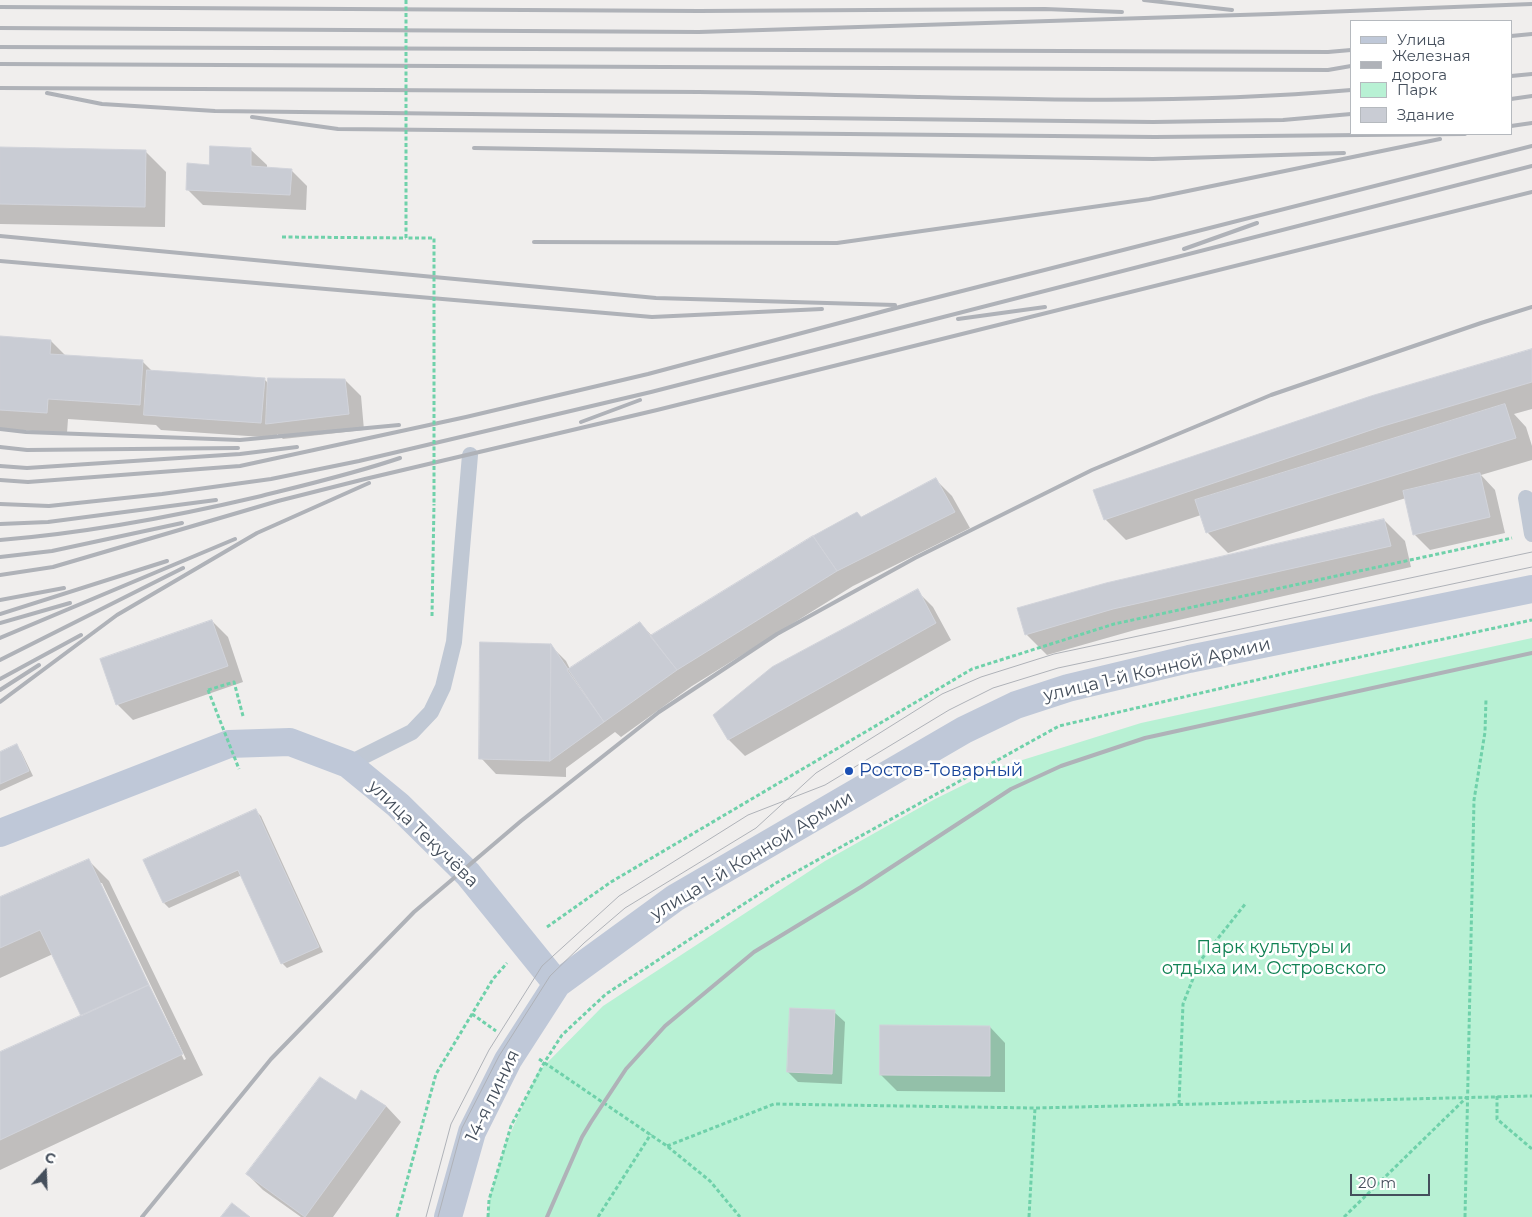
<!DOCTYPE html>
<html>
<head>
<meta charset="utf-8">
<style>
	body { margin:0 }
	#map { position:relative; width:1532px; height:1217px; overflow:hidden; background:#f0eeed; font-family:Montserrat,sans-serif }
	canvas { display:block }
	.legend { position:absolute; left:1350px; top:20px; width:162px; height:115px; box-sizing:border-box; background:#fff; border:1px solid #b5b9be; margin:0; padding:6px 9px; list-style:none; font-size:15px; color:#454f5c }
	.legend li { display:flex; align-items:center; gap:10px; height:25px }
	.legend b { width:25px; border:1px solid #b5b9be }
	.north { position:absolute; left:20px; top:1147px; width:50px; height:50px; -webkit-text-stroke:4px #fff; paint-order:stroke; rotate:20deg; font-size:14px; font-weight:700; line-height:20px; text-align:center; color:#454f5c }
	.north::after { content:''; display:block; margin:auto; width:18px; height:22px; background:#454f5c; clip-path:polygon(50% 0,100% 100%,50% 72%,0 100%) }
	.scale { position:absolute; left:1350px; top:1174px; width:80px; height:22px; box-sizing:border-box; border:2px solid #454f5c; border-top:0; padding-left:6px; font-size:15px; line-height:18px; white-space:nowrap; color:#454f5c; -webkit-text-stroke:4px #fff; paint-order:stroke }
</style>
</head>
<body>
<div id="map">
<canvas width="1532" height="1217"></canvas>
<ul class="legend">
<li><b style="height:6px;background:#bfc8d8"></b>Улица</li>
<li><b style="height:6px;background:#afb2b8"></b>Железная дорога</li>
<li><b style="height:14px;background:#b8f1d4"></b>Парк</li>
<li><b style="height:14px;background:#c9ccd4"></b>Здание</li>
</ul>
<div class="north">С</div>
<div class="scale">20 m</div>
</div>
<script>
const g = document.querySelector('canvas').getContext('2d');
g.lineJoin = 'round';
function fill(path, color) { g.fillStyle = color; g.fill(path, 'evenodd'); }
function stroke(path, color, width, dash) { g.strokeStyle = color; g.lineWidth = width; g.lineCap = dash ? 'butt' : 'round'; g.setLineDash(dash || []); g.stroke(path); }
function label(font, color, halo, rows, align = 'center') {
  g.font = font + ' Montserrat,sans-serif'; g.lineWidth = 5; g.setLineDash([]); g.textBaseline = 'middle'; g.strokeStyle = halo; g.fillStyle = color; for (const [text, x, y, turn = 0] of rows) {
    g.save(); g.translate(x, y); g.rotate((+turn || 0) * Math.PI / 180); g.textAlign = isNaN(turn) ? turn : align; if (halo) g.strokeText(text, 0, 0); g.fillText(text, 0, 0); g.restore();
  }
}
const green = new Path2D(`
	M1532,638V1217H488L490,1196L506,1143L538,1072L603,1006L825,861L935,799L1000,767L1141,723Z`);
const shadow = new Path2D(`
	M0,148L145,151L166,172L165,227L0,224Z
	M251,150L267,165V169L291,170L307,186L306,210L203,205L187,189L210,166Z
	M0,337L51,341L66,356L142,361L153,372L264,379L269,384L345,380L361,396L364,430L283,439L277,434V438L161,430L156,425L68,419L67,433L0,429Z
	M1532,350V409L1514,414L1526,427L1532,446V460L1481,475L1495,490L1505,533L1430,550L1414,534L1406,498L1228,553L1207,532L1201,515L1126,540L1105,519Z
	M936,480L952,496L970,528L853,586L692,686L621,737L615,732L566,768V777L496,774L481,758L550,645L566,661L570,669L640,623L652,636L857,513L862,518Z
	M1384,520L1405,541L1411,567L1135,630L1047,655L1026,634Z
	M917,591L933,607L951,640L745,756L729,740L715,715Z
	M212,621L228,637L243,682L133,720L117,704Z
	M16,746L21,751L33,776L0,791V753Z
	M256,811L261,816L323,952L287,968L282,963L242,875L169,908L164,903L145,861Z
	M88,860L109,881L203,1075L0,1170V1053L83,1016L53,954L0,978V899ZM99,883H102L186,1059L184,1060Z
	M834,1012L845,1022L842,1084L798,1082L788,1072Z
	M990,1027L1005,1043V1092L897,1091L881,1075Z
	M362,1091L386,1106L401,1122L333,1217H301L263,1190L247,1174L356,1102Z`);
const building = new Path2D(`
	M210,146L251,148V166L292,169L290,195L186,190L187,163L209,165Z
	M0,147L146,150L145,207L0,204Z
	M0,336L51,340L50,354L143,360L140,405L48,399L47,413L0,410Z
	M1532,349V382L1380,427L1104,520L1093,490L1371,396Z
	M147,370L265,378L261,423L144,415Z
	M268,378L345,379L349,414L266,424Z
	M1505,404L1516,438L1206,533L1195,500Z
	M1480,473L1490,517L1413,535L1403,491Z
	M936,478L955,512L837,571L813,536L857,512L861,517Z
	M1384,519L1391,546L1113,609L1025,635L1017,608L1106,583Z
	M813,536L837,571L677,670L650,636Z
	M918,589L936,623L728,740L713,715L772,667Z
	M212,620L228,666L116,705L100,659Z
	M640,622L677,670L604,722L567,670Z
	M480,642L551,644L550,761L479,759Z
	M551,644L604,722L550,761Z
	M17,744L29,771L0,784V752Z
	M256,809L319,947L281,964L238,870L163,903L143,860Z
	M89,859L149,985L81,1016L40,930L0,948V897Z
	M149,985L183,1054L0,1140V1052Z
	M790,1008L835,1010L832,1074L787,1072Z
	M880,1025L990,1026V1076L880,1075Z
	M320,1077L356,1100L361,1090L386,1106L305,1217L246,1174Z
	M232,1203L250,1217H221Z`);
const path = new Path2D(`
	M282,237L406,238
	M432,616L434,504
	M208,690L234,682L243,716
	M547,927L611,882L972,669L1114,624L1512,538
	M472,1014L496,1031
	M539,1059L667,1146L710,1181L740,1217
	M1497,1096V1119L1532,1149
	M1179,1104L1183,1004L1200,961L1246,903
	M667,1146L774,1104L1035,1108L1532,1096
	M397,1217L436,1074L493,979L507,963
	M488,1217L489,1200L511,1126L544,1063L562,1035L606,994L776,883L1059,726L1304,669L1532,620
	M598,1217L651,1134
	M1029,1217L1035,1108
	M1344,1217L1467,1097
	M1465,1217L1474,800L1485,732L1486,699`);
const lane = new Path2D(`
	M1526,498L1532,534
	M348,764L412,732L431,712L443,687L454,642L470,455`);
const secondary = new Path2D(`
	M0,833L229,744L290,742L348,764L398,805L468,874L557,984
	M448,1217L472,1132L508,1060L557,984L675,898L964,730L1016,705L1068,688L1189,659L1532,589`);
const tram = new Path2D(`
	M426,1217L451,1124L489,1050L542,966L619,896L748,815L825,785L949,710L993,688L1058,668L1532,567
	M438,1217L462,1128L499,1056L550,976L584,943L625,908L756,828L816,773L942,694L981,677L1054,654L1532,552`);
const rail = new Path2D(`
	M1144,0L1232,10
	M0,7L699,11L1045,9L1122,12
	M0,28L699,32L1272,14L1532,4
	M1511,36L1532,34
	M0,47L1328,52L1351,50
	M0,64L1328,70L1351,66
	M1511,76L1532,74
	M0,88C233,90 466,89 699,92C916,95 1134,109 1351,90
	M47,93L102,104L215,111L1153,122L1283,120L1351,114
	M1511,99L1532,96
	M252,117L338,129L1155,137L1465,134
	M1511,126L1532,123
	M474,148L1153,159L1344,153
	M0,236L656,298L895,305
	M534,242L837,243L1149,199L1440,139
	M1184,249L1257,223
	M0,261L652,317L822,309
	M958,319L1045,307
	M581,422L640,400
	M0,429L26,432L240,440L399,425
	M0,447L27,450L238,448
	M0,466L27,468L240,454L297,447
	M0,480L28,482L240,466L466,417L648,374L907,305L1532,146
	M0,504L49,506L162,494L271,479L359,461L651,392L1532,166
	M0,524L48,522L216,500
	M0,540C87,533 172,517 257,497C305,485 353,474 400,458
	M0,557L52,551L182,523
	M0,575L53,567L278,501L365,479L657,410L1532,192
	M0,600L64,588
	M0,614L167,561
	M0,623L70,603
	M0,638L235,539
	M0,660L183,568
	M0,679L81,635
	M0,690L39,665
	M0,702L117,615L257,533L369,483
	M142,1217L271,1059L414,912L521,821L659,712L777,634L915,558L1092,470L1271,395L1481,323L1532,307
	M547,1217L582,1137L591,1122L626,1069L665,1026L754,952L861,887L1011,789L1061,766L1145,738L1532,653`);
const pathBridge = new Path2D(`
	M406,0V238H434V504
	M208,690L239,769`);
const markers = [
	[849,771,5,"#1a4fb4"]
];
const streetNames = [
	["улица 1-й Конной Армии",1157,670,-13],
	["улица Текучёва",423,834,44],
	["улица 1-й Конной Армии",752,856,-31],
	["14-я линия",493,1096,-64]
];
const transitNames = [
	["Ростов-Товарный",859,771]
];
const parkNames = [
	["Парк культуры и",1274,948],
	["отдыха им. Островского",1274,969]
];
fill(green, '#b8f1d4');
fill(shadow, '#0003');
fill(building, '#c9ccd4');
stroke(building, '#d1d3da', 1);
stroke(path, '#6fd1aa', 3, [4, 2.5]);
stroke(lane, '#c0c8d4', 16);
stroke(secondary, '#bfc8d8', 28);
stroke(tram, '#afb2b8', 1);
stroke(rail, '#afb2b8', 4);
stroke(pathBridge, '#6fd1aa', 3, [4, 2.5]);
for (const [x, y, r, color] of markers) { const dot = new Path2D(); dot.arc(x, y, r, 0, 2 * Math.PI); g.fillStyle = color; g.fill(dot); stroke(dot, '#fff', 2); }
label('18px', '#454f5c', '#fff', streetNames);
label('18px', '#164399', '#fff', transitNames, 'left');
label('18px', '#118254', '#fff', parkNames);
</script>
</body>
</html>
